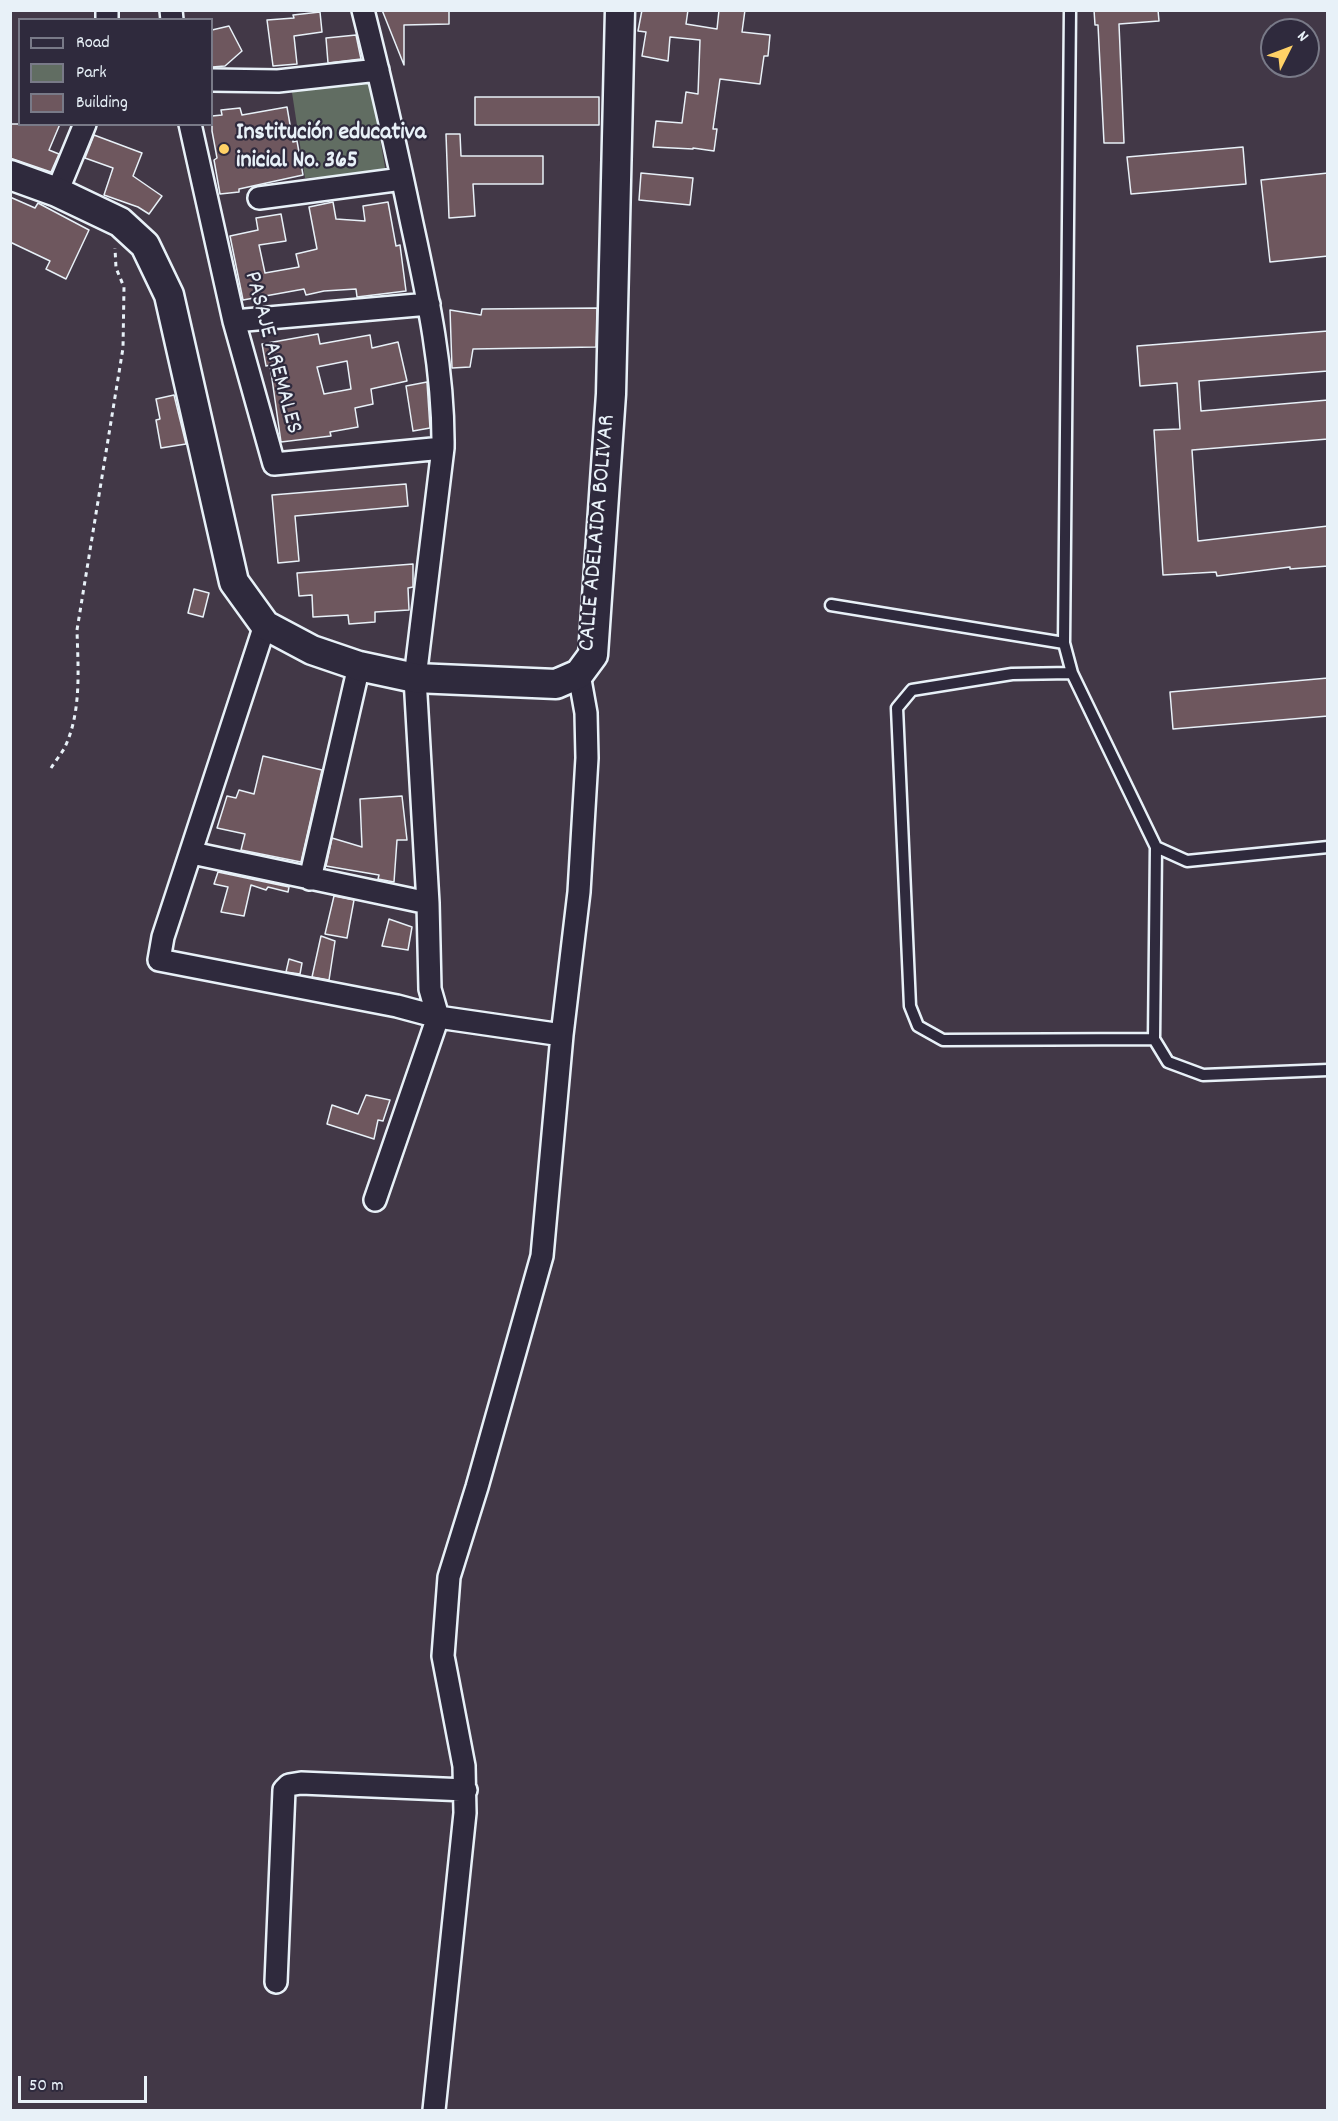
<!DOCTYPE html>
<html>
<head>
<meta charset="utf-8">
<style>
	body { margin:0 }
	#map { position:relative; width:1338px; height:2121px; overflow:hidden; background:#423847; font-family:Dekko,sans-serif }
	canvas { display:block }
	.frame { position:absolute; inset:0; border:12px solid #e8f1f8; pointer-events:none }
	.legend { position:absolute; left:18px; top:18px; width:195px; height:108px; box-sizing:border-box; background:#2f2a3d; border:2px solid #797a88; margin:0; padding:8px 10px; list-style:none; font-size:18px; color:#e8f1f8 }
	.legend li { display:flex; align-items:center; gap:12px; height:30px }
	.legend b { width:30px; border:2px solid #797a88 }
	.north { position:absolute; left:1260px; top:18px; width:60px; height:60px; box-sizing:border-box; background:#2f2a3d; border:2px solid #797a88; border-radius:50%; rotate:48deg; font-size:16px; font-weight:700; line-height:24px; text-align:center; color:#e8f1f8 }
	.north::after { content:''; display:block; margin:auto; width:21px; height:27px; background:#ffd166; clip-path:polygon(50% 0,100% 100%,50% 72%,0 100%) }
	.scale { position:absolute; left:18px; top:2076px; width:129px; height:27px; box-sizing:border-box; border:3px solid #e8f1f8; border-top:0; padding-left:8px; font-size:18px; line-height:21px; white-space:nowrap; color:#e8f1f8; -webkit-text-stroke:4px #2f2a3d; paint-order:stroke }
</style>
</head>
<body>
<div id="map">
<canvas width="1338" height="2121"></canvas>
<div class="frame"></div>
<ul class="legend">
<li><b style="height:8px;background:#2f2a3d"></b>Road</li>
<li><b style="height:16px;background:#616d62"></b>Park</li>
<li><b style="height:16px;background:#6e575e"></b>Building</li>
</ul>
<div class="north">N</div>
<div class="scale">50 m</div>
</div>
<script>
const g = document.querySelector('canvas').getContext('2d');
g.lineJoin = 'round';
function fill(path, color) { g.fillStyle = color; g.fill(path, 'evenodd'); }
function stroke(path, color, width, dash) { g.strokeStyle = color; g.lineWidth = width; g.lineCap = dash ? 'butt' : 'round'; g.setLineDash(dash || []); g.stroke(path); }
function label(font, color, halo, rows, align = 'center') {
  g.font = font + ' Dekko,sans-serif'; g.lineWidth = 4.5; g.setLineDash([]); g.textBaseline = 'middle'; g.strokeStyle = halo; g.fillStyle = color; for (const [text, x, y, turn = 0] of rows) {
    g.save(); g.translate(x, y); g.rotate((+turn || 0) * Math.PI / 180); g.textAlign = isNaN(turn) ? turn : align; if (halo) g.strokeText(text, 0, 0); g.fillText(text, 0, 0); g.restore();
  }
}
const green = new Path2D(`
	M370,81L386,173L305,178L291,86Z`);
const building = new Path2D(`
	M382,10H449V24L404,25V65Z
	M642,10H688L686,24L717,29L719,10H745L742,32L770,35L768,56H764L760,84L720,79L713,129H717L714,151L693,148V149L653,147L656,121L682,123L686,92L698,94L700,40L670,37L668,61L642,56L646,32L638,31Z
	M1094,10H1158L1159,21L1119,24L1124,143H1104L1098,25H1095Z
	M320,12L322,32L294,36L297,64L273,66L267,20L294,18L293,15Z
	M229,26L242,51L225,66L212,67V30Z
	M356,35L361,59L328,63L326,38Z
	M475,97H599V125H475Z
	M287,107L293,142L297,141L303,175L239,189V192L220,194L214,160L217,158L212,131V116L222,115L221,110L240,108L242,115Z
	M10,124H60L49,150L59,154L51,172L10,158Z
	M446,134H460L461,156H543V184H473L475,216L449,218Z
	M94,135L142,153L133,176L162,196L149,214L138,207L104,195L113,168L85,158Z
	M1243,147L1246,184L1131,194L1127,157Z
	M641,173L693,178L690,205L639,200Z
	M1328,173V256L1270,262L1261,180Z
	M10,197L35,208L38,203L89,230L66,279L46,269L50,261L10,242Z
	M333,202L336,219L365,221L363,206L388,202L396,246L400,245L406,291L357,297L356,289L324,291L306,295L304,289L243,300L230,236L258,230L256,218L281,214L286,241L259,245L265,273L299,267L296,254L317,249L309,207Z
	M597,308L596,347L473,349L470,367L452,368L450,310L481,315L482,309Z
	M1328,331V371L1199,381L1201,411L1328,400V439L1192,450L1198,541L1328,526V566L1290,569V567L1217,576L1216,572L1163,575L1154,430L1180,429L1177,383L1140,386L1137,346Z
	M318,334L320,344L370,335L372,348L398,342L407,381L371,389L373,404L355,408L358,427L330,432L331,436L281,442L270,365L266,366L262,344ZM347,361L351,389L324,394L317,367Z
	M427,382L430,428L413,431L406,386Z
	M174,395L186,444L161,448L156,420L160,419L156,399Z
	M406,484L408,506L295,516L299,561L278,563L272,495Z
	M413,564V587L408,588L409,610L375,612V622L349,624L348,615L313,617L312,595L299,596L297,573Z
	M194,589L209,593L203,617L188,613Z
	M1328,678V716L1173,729L1170,692Z
	M263,756L322,770L301,862L241,850L245,834L217,828L227,796L236,798L239,790L254,794Z
	M402,796L407,840H397L394,882L378,879L379,875L326,866L332,838L362,847L360,799Z
	M218,872L289,887L288,892L268,887L266,890L251,885L244,916L221,912L228,887L214,884Z
	M334,896L354,900L347,938L325,934Z
	M389,919L412,927L408,950L382,946Z
	M321,936L335,941L329,980L312,977Z
	M289,959L302,963L300,974L286,972Z
	M366,1095L390,1100L383,1121L378,1120L374,1139L327,1124L332,1105L358,1114Z`);
const path = new Path2D(`
	M51,768C55,762 60,755 64,749C82,713 78,668 77,630L123,348L124,287L116,268L115,248`);
const lane = new Path2D(`
	M1070,10L1064,643L1072,673L1156,847L1187,861L1328,847
	M831,605L1064,643
	M1072,673L1012,674L912,690L897,708L910,1006L918,1026L943,1040L1154,1039
	M1156,847L1154,1039L1168,1062L1203,1075L1328,1070`);
const street = new Path2D(`
	M171,10L172,20
	M363,10C381,81 397,152 412,224C428,297 444,373 443,448L415,678L428,903L430,989L438,1017L375,1200
	M107,20V10
	M212,80L278,81L378,70
	M190,124L234,321L274,464L443,448
	M57,192L85,124
	M259,198L402,179
	M234,321L429,304
	M265,625L163,937L159,960L397,1006L438,1017L562,1035
	M192,853L428,903
	M310,879L359,666
	M276,1982L284,1790L289,1785L301,1783L466,1790
	M434,2110L465,1813L464,1766L443,1656L449,1577L477,1487L542,1256L562,1035L579,892L587,758L586,713L579,674`);
const secondary = new Path2D(`
	M10,175L57,192L120,222L145,245L169,295L234,582L265,625L312,650L359,666L415,678L556,684L579,674L593,655L611,394L620,10`);
const markers = [
	[224,149,6,"#ffd166"]
];
const poiNames = [
	["Institución educativa",236,135],
	["inicial No. 365",236,163]
];
const streetNames = [
	["PASAJE AREMALES",271,353,75],
	["CALLE ADELAIDA BOLIVAR",599,533,-85]
];
fill(green, '#616d62');
fill(building, '#6e575e');
stroke(building, '#e8f1f8', 1.5);
stroke(lane, '#e8f1f8', 15);
stroke(street, '#e8f1f8', 26);
stroke(secondary, '#e8f1f8', 33);
stroke(path, '#e8f1f8', 3, [4.5, 4.5]);
stroke(lane, '#2f2a3d', 10);
stroke(street, '#2f2a3d', 21);
stroke(secondary, '#2f2a3d', 28);
for (const [x, y, r, color] of markers) { const dot = new Path2D(); dot.arc(x, y, r, 0, 2 * Math.PI); g.fillStyle = color; g.fill(dot); stroke(dot, '#2f2a3d', 2); }
label('bold 24px', '#e8f1f8', '#2f2a3d', poiNames, 'left');
label('24px', '#e8f1f8', '#2f2a3d', streetNames);
</script>
</body>
</html>
